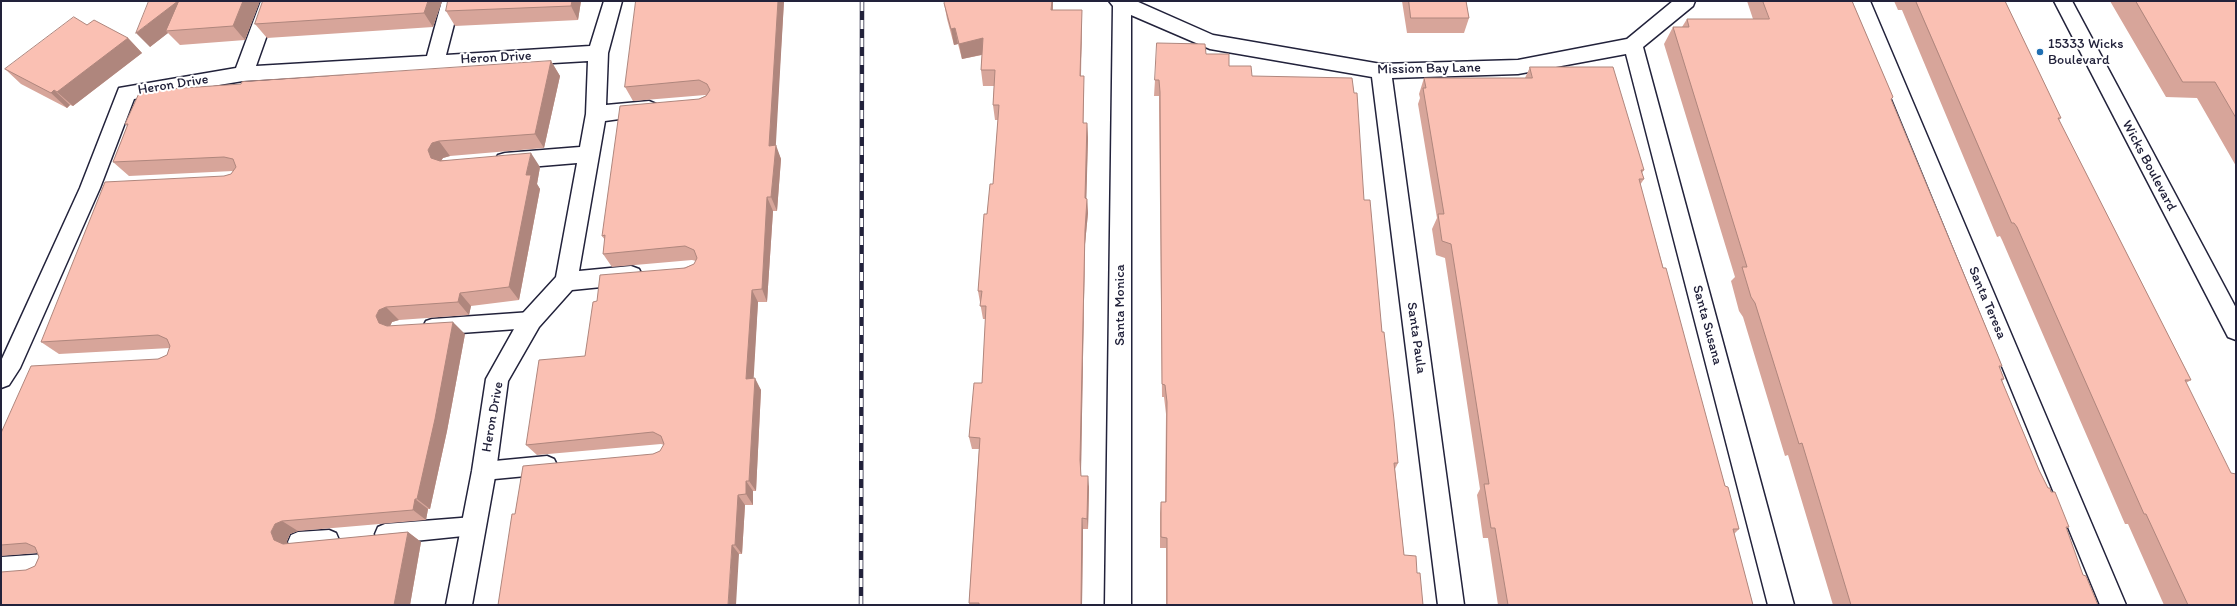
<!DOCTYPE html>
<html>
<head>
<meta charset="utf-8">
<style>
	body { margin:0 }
	#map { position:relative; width:2237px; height:606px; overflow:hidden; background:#fff; font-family:Itim,sans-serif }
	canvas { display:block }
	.frame { position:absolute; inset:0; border:2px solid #22223b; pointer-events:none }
</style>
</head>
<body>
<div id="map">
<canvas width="2237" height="606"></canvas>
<div class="frame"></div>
</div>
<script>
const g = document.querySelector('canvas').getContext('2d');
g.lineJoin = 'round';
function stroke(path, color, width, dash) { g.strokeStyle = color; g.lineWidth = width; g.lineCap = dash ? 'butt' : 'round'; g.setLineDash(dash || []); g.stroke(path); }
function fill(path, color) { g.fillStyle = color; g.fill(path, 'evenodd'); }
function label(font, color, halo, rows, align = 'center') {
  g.font = font + ' Itim,sans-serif'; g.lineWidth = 4; g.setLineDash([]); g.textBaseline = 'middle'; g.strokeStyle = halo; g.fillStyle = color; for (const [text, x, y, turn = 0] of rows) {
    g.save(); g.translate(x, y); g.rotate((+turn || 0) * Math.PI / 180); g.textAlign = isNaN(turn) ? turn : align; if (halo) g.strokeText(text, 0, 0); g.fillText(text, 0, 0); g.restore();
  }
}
const lane = new Path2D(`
	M531,312L537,314L540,320L537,326L531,328L432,335L426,333L423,327L426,321L432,319Z
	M547,456L554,459L557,465L554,471L547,474L484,480L477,477L474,471L477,465L484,462Z
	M473,517L480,519L483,526L480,533L473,535L385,544L378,541L375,534L378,527L385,524Z
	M329,530L336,533L339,540L336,547C324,552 304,554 291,549L288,542L291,535L298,532Z`);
const street = new Path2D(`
	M261,1H279L256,66L427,56L442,1H460L446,55L590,46L604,1H622L608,53L606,105L649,101L656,104L659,109L656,114L605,121L579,271L631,266L639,269L642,275L639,281L631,284L572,290L539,327L508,381L496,471L472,605H446L472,471L486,379L523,313L556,277L577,163L505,169L498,167L495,161L498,155L505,153L580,147L586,114L588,61L243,81L134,99L100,188L20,368L9,385L1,388V361L80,188L119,88L236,68Z
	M1109,1H1136L1213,35L1381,64L1518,60L1627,39L1673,1H1695L1693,6L1643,47L1794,605H1768L1626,54L1518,74L1392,78L1464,605H1438L1372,77L1210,49L1131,15V605H1105L1113,6Z
	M1852,1H1870L2126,605H2100Z
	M46,554L55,558L58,566L55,574L46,578L1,581V557Z`);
const secondary = new Path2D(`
	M2054,1H2072L2236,308V340L2228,337Z`);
const rail = new Path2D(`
	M861,605L862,1`);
const wall = new Path2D(`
	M149,1H260L245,40L180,45L168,33L150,47Z
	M263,1H442L433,27L267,38L255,24Z
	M448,1H581L578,20L455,26L446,11Z
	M636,1H784L775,145L781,159L777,211H773L767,302H758L753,378L761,390L756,491H753V505H745L742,554H739L515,514L660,451L664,445L661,444L537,455L526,445L585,356L597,301L694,264L696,261L692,260L612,267L603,254L605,240L602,236L699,99L707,95H705L633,101L625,87Z
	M1053,1V10L1082,26L1081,76L1084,91L1083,123H1087L1088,138L1086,198L1087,199L1088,213L1085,244L1081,471V476L1089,487L1088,529H1083L1082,605H969V603L979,449H972L969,437L982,383L986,319H983L978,291L987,214L993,184L998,120H995L993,105L994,86H983L981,70L982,55L962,59L958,44L954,45L947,19L944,3Z
	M1402,1H1466L1469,18L1464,33H1407Z
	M1747,1H1852L1893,97L1891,100L2002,366L2000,368L2004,379L2002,381L2039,470L2048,488L2051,492L2069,527L2066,529L2083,575L2098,605H1833L1788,455L1785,456L1743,317L1739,311L1731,281L1735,277L1664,44L1673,27H1682L1687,19H1753Z
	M1894,1H2005L2061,118L2059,120L2191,380L2186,383L2236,605H2164L2128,524H2125L2002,240L2000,236L1997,237L1902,10H1898Z
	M2110,1H2236V166L2197,98L2166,97Z
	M87,25L128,38L142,53L73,106L70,105L67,108L21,84L5,69Z
	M1206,54L1229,66L1252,76L1364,200L1382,332L1398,463L1395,469L1404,555L1417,573L1423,605H1166V548H1160V513L1161,502H1165L1166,414L1164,397H1162L1159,108V96H1154L1155,80Z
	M551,61L560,76L544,148L450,156L443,158L441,160L540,167L537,184L540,189L519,300L471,306L469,315L399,320L392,322L390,326L465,334L447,431L430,509H428L426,520L298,531L290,534L287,541V544L408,532L421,542L410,605H1L26,570L35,566L39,557L38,553L1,556V433L167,355L170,348L59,354L41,342L224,176L231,174L233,171L129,176L113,162L127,126L125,124Z
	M1530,67L1644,170L1642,173L1644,179L1640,185L1725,486L1739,529L1734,534L1753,605H1498L1488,538H1483L1477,495L1480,489L1445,258L1436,255L1432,229L1437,218L1418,104L1420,98L1419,94L1424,78H1525Z`);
const shadedWall = new Path2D(`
	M178,1H182L166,31L168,33L150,47L136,33Z
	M243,1H260L245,40L233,26Z
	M428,1H442L433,27L424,13Z
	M572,1H581L578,20L571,6Z
	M778,1H784L775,160L769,146Z
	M1052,1H1053L1052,26L1051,10Z
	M1082,10V26L1080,92V76Z
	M955,28L958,44L954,45L951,29Z
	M128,38L142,53L73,106L57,92Z
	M983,38L985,54L962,59L959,44Z
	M551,61L560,76L544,148L535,134Z
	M1084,76V91L1083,138V123Z
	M54,90L70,105L67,108L51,93Z
	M1087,123L1088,138L1086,213L1085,198Z
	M439,141L450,156L443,158L439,164L431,158L428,150L432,143Z
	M776,145L781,159L777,211L771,197Z
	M531,153L540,167L537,184L540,189L519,300L509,287L526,175Z
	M767,197L773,211L767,302L762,289Z
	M1087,199L1088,213L1085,244L1081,471V487L1080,460L1085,230Z
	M752,290L758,302L753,390L746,379Z
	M460,293L471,306L469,315L458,302Z
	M386,307L399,320L392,322L389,328L379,323L376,316L379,310Z
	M453,322L465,334L447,431L430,509L417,499Z
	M755,378L761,390L756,491L749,481Z
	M1088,476L1089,487L1088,529L1087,519Z
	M746,481L753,491V505L746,494Z
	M738,495L745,505L742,554L735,545Z
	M415,499L428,509L426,520L413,510Z
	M1082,518L1083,529L1082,605H1081Z
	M282,521L298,531L290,534L287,541L290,550L274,540L271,532L275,524Z
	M408,532L421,542L410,605H394Z
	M732,545L739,554L736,605H728Z`);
const building = new Path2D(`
	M149,1H178L136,33Z
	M179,1H243L233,26L166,31Z
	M263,1H428L424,13L255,24Z
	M448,1H572L571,6L446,11Z
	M636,1H778L769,146L776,145L771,197H767L762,289L752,290L746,379L755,378L749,481H746V494L738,495L735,545H732L728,605H498L512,514H515L523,466L653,454L660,451L664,444L661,436L653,432L526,445L539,360L585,356L593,302L597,301L600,275L685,268L694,264L697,258L694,250L685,246L603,254L605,235L602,236L620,106L699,99L706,96L710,90L707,84L699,80L625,87Z
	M946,1H1052L1051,10H1082L1080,76H1084L1083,123H1087L1085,198L1087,199L1085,230L1080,460L1081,476H1088L1087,519L1082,518L1081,605H979V603H969L980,438L969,437L974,383H982L986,306H980L982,291H978L984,214H987L990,184H993L999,105H993L995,70H981L983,38L959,44L955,28L951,29L944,3Z
	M1409,1H1466L1469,18H1411Z
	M1763,1H1852L1893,97L1891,99L2002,366H1999L2004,379H2001L2039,470L2048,488H2050L2051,492H2055L2069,527H2066L2083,575L2086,576L2098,605H1851L1802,443L1799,444L1755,303L1751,297L1742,267H1747L1673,27H1689L1687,19H1769Z
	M1916,1H2005L2061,118H2058L2191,380H2185L2231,473L2236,474V605H2188L2146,514H2144L2017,227L2014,223H2012Z
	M2136,1H2236V118L2215,82H2183Z
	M74,17L87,25L94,20L128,38L57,92L54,90L51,93L5,69Z
	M1157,43L1205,44L1206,54H1229V66H1251L1252,76L1352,78L1354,93H1357L1364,200H1370L1382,332H1384L1394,420L1398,463H1394L1404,555L1416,556L1417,573H1420L1423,605H1167V538L1161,537V502H1166L1167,402L1165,385L1162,384L1160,92L1159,80H1155Z
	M551,61L535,134L439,141L432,143L428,150L431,158L440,161L531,153L526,175H531L509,287L460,293L458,302L386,307L379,310L376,316L379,323L387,326L453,322L435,419L417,499H415L413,510L282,521L275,524L271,532L274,540L283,544L408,532L394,605H1V572L26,570L35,566L39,557L35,547L26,543L1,545V433L31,366L158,359L167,355L170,346L167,339L158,335L41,342L105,182L224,176L231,174L236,167L233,159L224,157L113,162L128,124H125L140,91L241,84L242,82Z
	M1530,67H1613L1644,170H1641L1644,179H1639L1663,268H1666L1725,486L1728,487L1739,529H1733L1753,605H1508L1495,528H1491L1484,484H1489L1451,244L1442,241L1438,214H1444L1423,88H1426L1424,78H1532Z`);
const markers = [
	[2040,52,4,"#1f6fb2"]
];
const poiNames = [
	["15333 Wicks",2048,44],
	["Boulevard",2048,60]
];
const streetNames = [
	["Heron Drive",496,58,-3],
	["Mission Bay Lane",1429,69,-1],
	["Heron Drive",173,85,-9],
	["Wicks Boulevard",2149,166,62],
	["Santa Teresa",1987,303,67],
	["Santa Monica",1120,305,-90],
	["Santa Susana",1707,325,75],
	["Santa Paula",1416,338,82],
	["Heron Drive",493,417,-80]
];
stroke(lane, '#22223b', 3);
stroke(street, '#22223b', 3);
stroke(secondary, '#22223b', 3);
fill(lane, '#fff');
fill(street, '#fff');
fill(secondary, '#fff');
stroke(rail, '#22223b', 4.5);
stroke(rail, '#fff', 3, [9]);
fill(wall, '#d7a59a');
fill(shadedWall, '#af867d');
fill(building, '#fac0b3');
stroke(building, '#af867d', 1);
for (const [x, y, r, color] of markers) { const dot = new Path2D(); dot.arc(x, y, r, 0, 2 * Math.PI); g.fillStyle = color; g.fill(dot); stroke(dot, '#fff', 1.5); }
label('14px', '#22223b', '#fff', poiNames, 'left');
label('14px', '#22223b', '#fff', streetNames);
</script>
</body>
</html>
